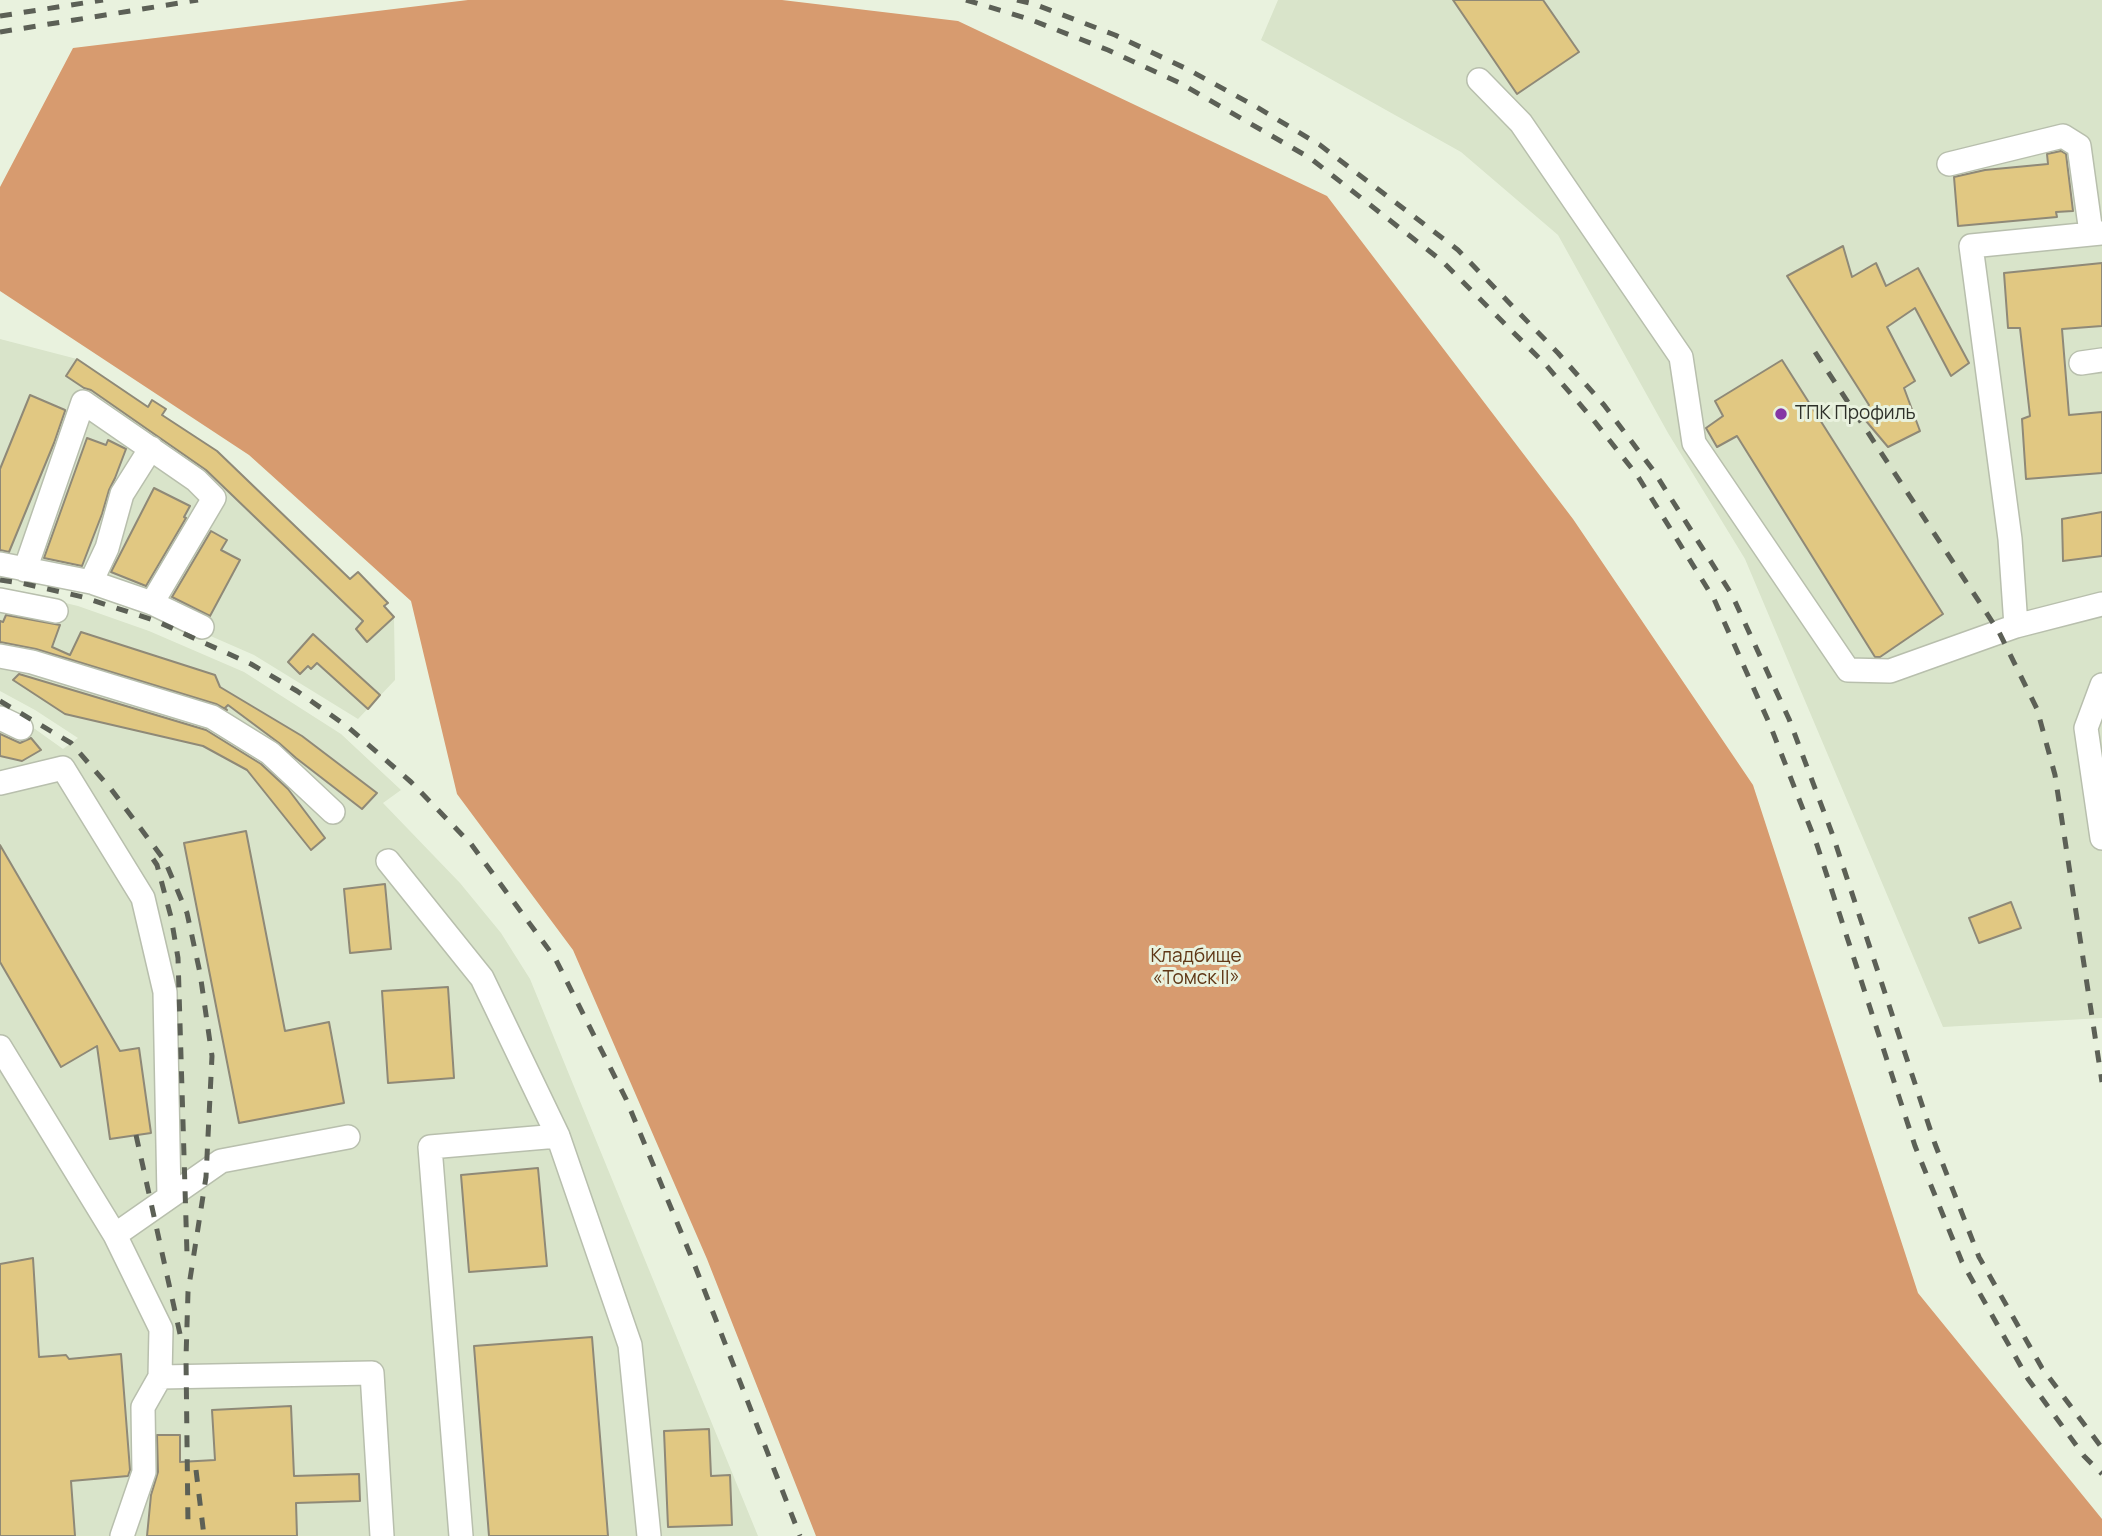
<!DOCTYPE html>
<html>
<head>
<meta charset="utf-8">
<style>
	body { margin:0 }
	canvas { display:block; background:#e9f2de }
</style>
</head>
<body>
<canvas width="2102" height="1536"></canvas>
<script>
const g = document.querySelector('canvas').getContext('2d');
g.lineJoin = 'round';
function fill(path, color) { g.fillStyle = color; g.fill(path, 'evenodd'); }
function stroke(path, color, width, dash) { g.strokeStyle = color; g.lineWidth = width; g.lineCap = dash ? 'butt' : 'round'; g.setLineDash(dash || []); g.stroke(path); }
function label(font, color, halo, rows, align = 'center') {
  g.font = font + ' Manrope,sans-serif'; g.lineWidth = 6; g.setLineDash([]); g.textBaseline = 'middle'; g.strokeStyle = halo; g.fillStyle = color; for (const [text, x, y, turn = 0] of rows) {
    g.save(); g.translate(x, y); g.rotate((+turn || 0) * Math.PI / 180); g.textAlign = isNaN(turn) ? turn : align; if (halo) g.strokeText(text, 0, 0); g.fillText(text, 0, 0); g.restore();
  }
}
const built = new Path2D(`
	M1278,0H2102V1018L1943,1027L1745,559L1668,433L1558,235L1461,152L1261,40Z
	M0,339L77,359L147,406L152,400L166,409L162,415L217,451L350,579L358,573L388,603L385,607L394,617L395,680L358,719L254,655L158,613L86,589L0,572Z
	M0,589L19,592L78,606L149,631L244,672L341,734L401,790L383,803L460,883L501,933L530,979L758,1536H0V710L28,724L63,749L78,738L35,710L0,691Z`);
const forest = new Path2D(`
	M468,0H782L958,21L1327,196L1573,519L1753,785L1918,1293L2102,1519V1536H816L707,1259L573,950L457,794L411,601L249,455L0,291V187L73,48Z`);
const building = new Path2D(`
	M1453,0H1543L1579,52L1517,94Z
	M2061,151L2066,154L2073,211L2056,212L2057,217L1958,226L1954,177L1985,170L2048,164L2047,154Z
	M1843,246L1852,277L1876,263L1886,286L1918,268L1969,363L1951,376L1915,308L1887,327L1915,381L1904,388L1920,431L1888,447L1861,415L1869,405L1787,276Z
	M2102,263V326L2062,329L2069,415L2102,412V473L2026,479L2022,419L2030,416L2020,328H2008L2004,273Z
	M77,359L148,407L152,400L166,409L162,415L217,451L350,579L358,572L388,603L384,606L394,617L367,642L356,629L363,621L206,470L91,390L84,388L66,376Z
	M1782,360L1943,614L1880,657H1875L1737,436L1717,447L1706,428L1723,416L1715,401Z
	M30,395L65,410V411L54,443L9,552L0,550V469Z
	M87,438L106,445L108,440L126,449L115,478L109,490L102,514L82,566L44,558Z
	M154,488L190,506L184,517L186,518L146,586L111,572Z
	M2102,512V556L2063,561L2062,519Z
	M211,531L227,540L221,550L240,560L210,616L172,597Z
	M6,615L60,625L52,647L70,655L81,632L215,675L220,687L302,736L377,793L362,809L296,758L279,743L228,705L225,708L227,710L216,704L36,649L0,642V621L3,622Z
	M313,634L380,695L368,709L317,663L311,669L308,666L300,674L288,662Z
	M19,674L206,730L261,764L288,789L325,838L311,850L247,770L203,746L65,714L13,680Z
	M0,734L20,743L31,738L41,750L22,761L0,756Z
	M246,831L285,1031L329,1022L344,1103L239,1123L184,843Z
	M0,845L120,1051L139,1048L151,1133L110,1139L97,1046L61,1067L0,962Z
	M385,884L391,949L350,953L344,889Z
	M2011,902L2021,928L1979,943L1969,918Z
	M448,987L454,1078L388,1083L382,991Z
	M538,1168L547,1266L469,1272L461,1175Z
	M33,1258L39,1357L66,1355L69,1359L121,1354L130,1470L128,1476L71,1481L75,1536H0V1264Z
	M592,1337L608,1536H489L474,1346Z
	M291,1406L294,1476L359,1474L360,1501L296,1503L297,1536H147L151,1495L158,1472L157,1435H180V1462L215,1460L212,1410Z
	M709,1429L711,1476L730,1475L732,1525L668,1527L664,1431Z`);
const minor = new Path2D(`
	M1479,80L1521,123L1681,357L1694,443L1848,670L1890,671L2016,626L2102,604
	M1949,164L2063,136L2079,146L2091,233
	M2081,363L2102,360
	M0,564L91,582L152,603L202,627
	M25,570L83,402L196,480L214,498L152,603
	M91,582L107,548L122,494L151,448
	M0,600L56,611
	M2016,626L2010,539L1971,246L2102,233
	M0,656L32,662L212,717L270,753L333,812
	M2102,685L2086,728L2102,838
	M0,718L21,728
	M0,783L63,768L143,898L165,992L169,1197
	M388,861L482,978L558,1136L630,1345L649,1536
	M0,1047L115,1235
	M160,1377L372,1373L382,1536
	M122,1536L144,1472L143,1407L160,1377L161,1329L115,1235L221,1161L348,1137
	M461,1536L430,1147L558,1136`);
const rail = new Path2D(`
	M966,0L1029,19L1108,50L1180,83L1310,158L1442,261L1545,364L1591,417L1637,475L1714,599L1770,725L1817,845L1915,1146L1962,1262L2028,1379L2084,1456L2102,1474
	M1017,0L1034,4L1115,35L1187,69L1255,106L1320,145L1458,250L1558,353L1604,405L1653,470L1732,595L1789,719L1833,836L1935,1144L1979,1257L2042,1368L2102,1448
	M0,16L103,0
	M0,32L198,0
	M1815,352L1999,632L2037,709L2055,775L2102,1082
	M0,580L21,583L83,597L156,621L251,664L297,691L348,727L411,782L471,844L555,958L626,1099L693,1261L800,1536
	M0,701L71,743L111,789L165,861L187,913L200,973L212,1056L206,1177L188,1292L186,1358L188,1525
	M153,859L157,865L171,917L178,958L187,1254
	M136,1135L180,1334
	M196,1470L204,1536`);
const markers = [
	[1781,414,7,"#8535a5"]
];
const poiNames = [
	["ТПК Профиль",1795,414]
];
const parkNames = [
	["Кладбище",1196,957],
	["«Томск II»",1196,979]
];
fill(built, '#d9e4ca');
fill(forest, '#d79b6f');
fill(building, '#e1c882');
stroke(building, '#8f8977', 2);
stroke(minor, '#b8bfad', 26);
stroke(minor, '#fff', 23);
stroke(rail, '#5c6056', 5, [12, 12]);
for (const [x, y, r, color] of markers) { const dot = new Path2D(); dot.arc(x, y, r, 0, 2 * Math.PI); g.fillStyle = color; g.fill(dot); stroke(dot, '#e9f2de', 2.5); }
label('19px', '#2e312a', '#e9f2de', poiNames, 'left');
label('19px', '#5f3715', '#e9f2de', parkNames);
</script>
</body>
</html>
